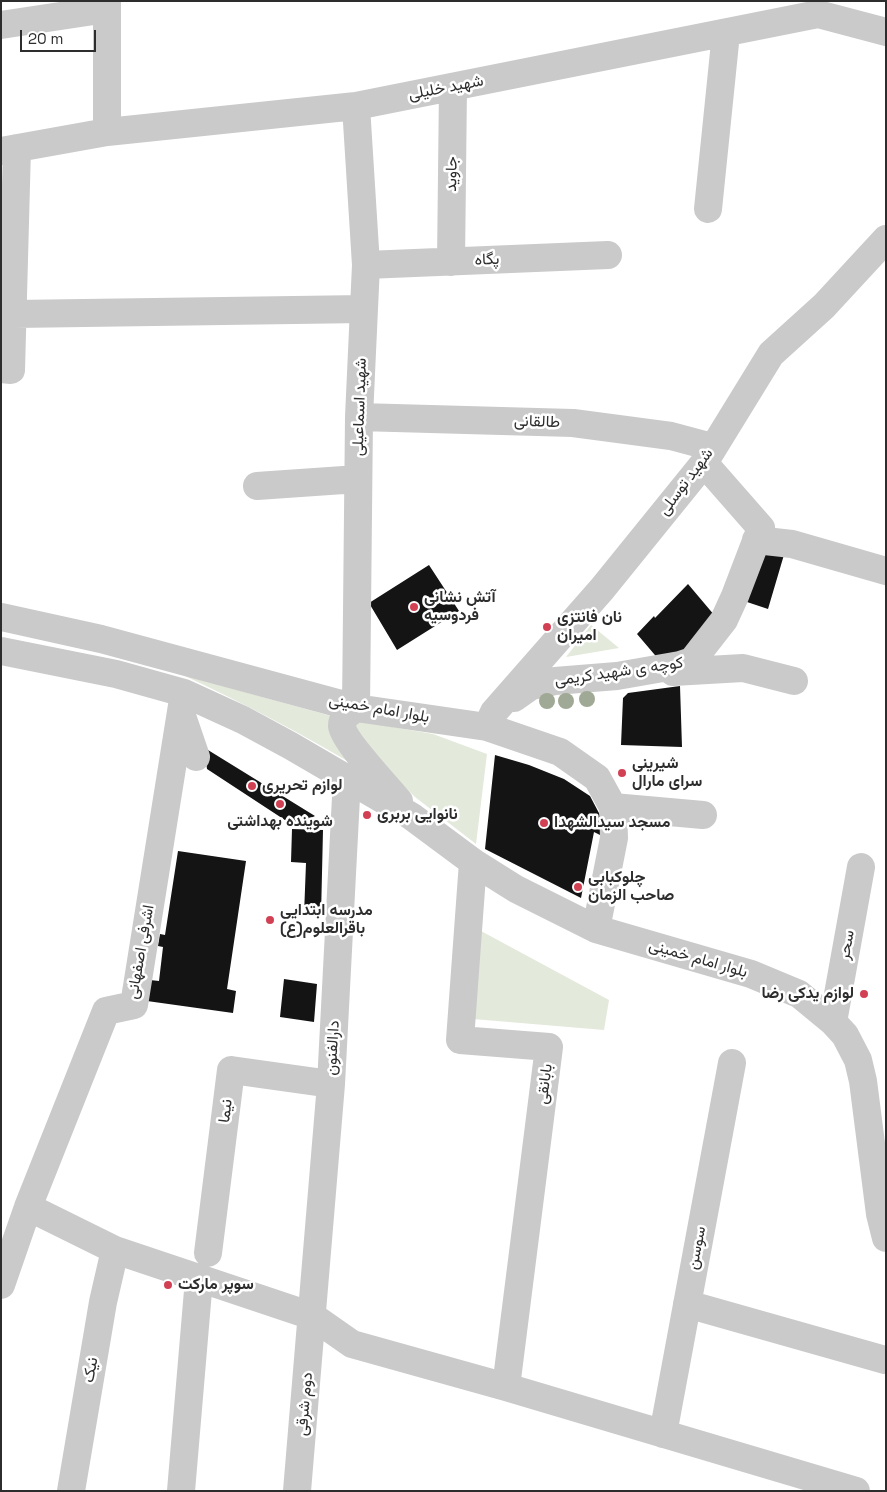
<!DOCTYPE html>
<html>
<head>
<meta charset="utf-8">
<style>
	body { margin:0 }
	#map { position:relative; width:887px; height:1492px; overflow:hidden; background:#fff; font-family:"Space Grotesk",sans-serif }
	canvas { display:block }
	.frame { position:absolute; inset:0; border:2px solid #2d2d2d; pointer-events:none }
	.scale { position:absolute; left:20px; top:30px; width:76px; height:22px; box-sizing:border-box; border:2px solid #2d2d2d; border-top:0; padding-left:6px; font-size:15px; line-height:18px; white-space:nowrap; color:#2d2d2d; -webkit-text-stroke:4px #fff; paint-order:stroke }
</style>
</head>
<body>
<div id="map">
<canvas width="887" height="1492"></canvas>
<div class="frame"></div>
<div class="scale">20 m</div>
</div>
<script>
const g = document.querySelector('canvas').getContext('2d');
g.lineJoin = 'round';
function fill(path, color) { g.fillStyle = color; g.fill(path, 'evenodd'); }
function stroke(path, color, width, dash) { g.strokeStyle = color; g.lineWidth = width; g.lineCap = dash ? 'butt' : 'round'; g.setLineDash(dash || []); g.stroke(path); }
function label(font, color, halo, rows, align = 'center') {
  g.font = font + ' "Space Grotesk",Vazirmatn,sans-serif'; g.lineWidth = 5; g.setLineDash([]); g.textBaseline = 'middle'; g.strokeStyle = halo; g.fillStyle = color; for (const [text, x, y, turn = 0] of rows) {
    g.save(); g.translate(x, y); g.rotate((+turn || 0) * Math.PI / 180); g.textAlign = isNaN(turn) ? turn : align; if (halo) g.strokeText(text, 0, 0); g.fillText(text, 0, 0); g.restore();
  }
}
const green = new Path2D(`
	M591,625L619,648L566,657Z
	M183,675L335,717L364,771C305,735 245,704 183,675Z
	M358,721L433,734L487,754L476,844L415,797L379,761L355,727Z
	M481,931L609,1000L604,1030L473,1019Z`);
const building = new Path2D(`
	M768,543L786,548L768,609L744,601Z
	M429,565L459,611L397,650L369,603Z
	M688,584L715,616L688,653L660,661L637,634L654,616L655,618Z
	M680,686L682,747L621,745L623,698L628,693Z
	M208,750L315,816L294,826L207,769L205,755Z
	M495,755L529,765L564,779L590,796L600,815L602,836L594,832L581,898L485,849Z
	M292,829L323,830L321,916L304,915L306,863L291,862Z
	M178,851L246,861L227,989L236,991L233,1013L147,1001L150,980L159,981L163,947L158,946L160,934L165,935Z
	M284,979L317,984L314,1022L280,1017Z`);
const minor = new Path2D(`
	M107,1V132
	M1,25L107,9
	M356,106L366,265L359,417L356,708
	M1,151L107,132L356,106L818,14L886,32
	M708,209L726,33
	M451,262L453,87
	M366,265L608,255
	M14,314L364,309
	M1,369L11,370L17,148
	M359,417L573,423L671,436L712,447
	M257,486L358,479
	M756,540L792,544L886,571
	M1,617L101,639L356,708L487,727L560,752L597,778L613,807L614,838L596,929
	M1,651L116,674L184,693L243,720L291,746L411,816L473,862L516,889L596,929L751,974L799,994L833,1022L845,1035L858,1060L863,1081L880,1214L886,1238
	M673,672L743,668L794,681
	M514,698L531,686L555,681L617,676L680,665L692,661L724,620L735,596L761,528L704,463
	M356,708C349,713 342,717 342,726C343,740 388,788 399,801
	M182,716L196,757
	M487,727L494,712L602,589L704,463L771,354L824,306L886,239
	M613,807L703,815
	M473,862L460,1040L549,1047L506,1387
	M833,1022L861,867
	M28,1207L115,1250L312,1316L352,1344L506,1387L856,1491
	M208,1253L231,1070L331,1084
	M1,1285L28,1207L106,1011L134,1005L184,693
	M687,1304L885,1360
	M663,1434L732,1063
	M71,1491L103,1302L115,1250
	M181,1491L199,1279
	M297,1491L331,1084L347,778`);
const trees = [
	[587,699],
	[547,701],
	[566,701]
];
const markers = [
	[414,607,5,"#d24054"],
	[547,627,5,"#d24054"],
	[622,773,5,"#d24054"],
	[252,786,5,"#d24054"],
	[280,804,5,"#d24054"],
	[367,815,5,"#d24054"],
	[544,823,5,"#d24054"],
	[578,887,5,"#d24054"],
	[270,920,5,"#d24054"],
	[864,994,5,"#d24054"],
	[168,1285,5,"#d24054"]
];
const streetNames = [
	["شهید خلیلی",446,88,-11],
	["جاوید",452,174,-89],
	["پگاه",487,260,-2],
	["شهید اسماعیلی",360,407,-88],
	["طالقانی",537,422,2],
	["شهید توسلی",686,482,-53],
	["کوچه ی شهید کریمی",619,672,-8],
	["بلوار امام خمینی",379,709,10],
	["سحر",847,945,-80],
	["اشرفی اصفهانی",141,952,-80],
	["بلوار امام خمینی",698,959,16],
	["دارالفنون",333,1048,-87],
	["بابانقی",545,1084,-83],
	["نیما",226,1111,-83],
	["سوسن",697,1248,-79],
	["نیک",91,1370,-80],
	["دوم شرقی",305,1404,-85]
];
const poiNames = [
	["آتش نشانی",424,598],
	["فردوسیه",424,616],
	["نان فانتزی",557,618],
	["امیران",557,636],
	["شیرینی",632,764],
	["سرای مارال",632,782],
	["لوازم تحریری",262,786],
	["نانوایی بربری",377,815],
	["شوینده بهداشتی",280,822,"center"],
	["مسجد سیدالشهدا",554,823],
	["چلوکبابی",588,878],
	["صاحب الزمان",588,896],
	["مدرسه ابتدایی",280,911],
	["باقرالعلوم(ع)",280,929],
	["لوازم یدکی رضا",854,994,"right"],
	["سوپر مارکت",178,1285]
];
fill(green, '#e3e9db');
fill(building, '#141414');
stroke(minor, '#cacaca', 28);
g.fillStyle = '#a0a995';
for (const [x, y] of trees) { g.beginPath(); g.arc(x, y, 8, 0, 2 * Math.PI); g.fill(); }
for (const [x, y, r, color] of markers) { const dot = new Path2D(); dot.arc(x, y, r, 0, 2 * Math.PI); g.fillStyle = color; g.fill(dot); stroke(dot, '#fff', 2); }
label('16px', '#2d2d2d', '#fff', streetNames);
label('bold 16px', '#2d2d2d', '#fff', poiNames, 'left');
</script>
</body>
</html>
